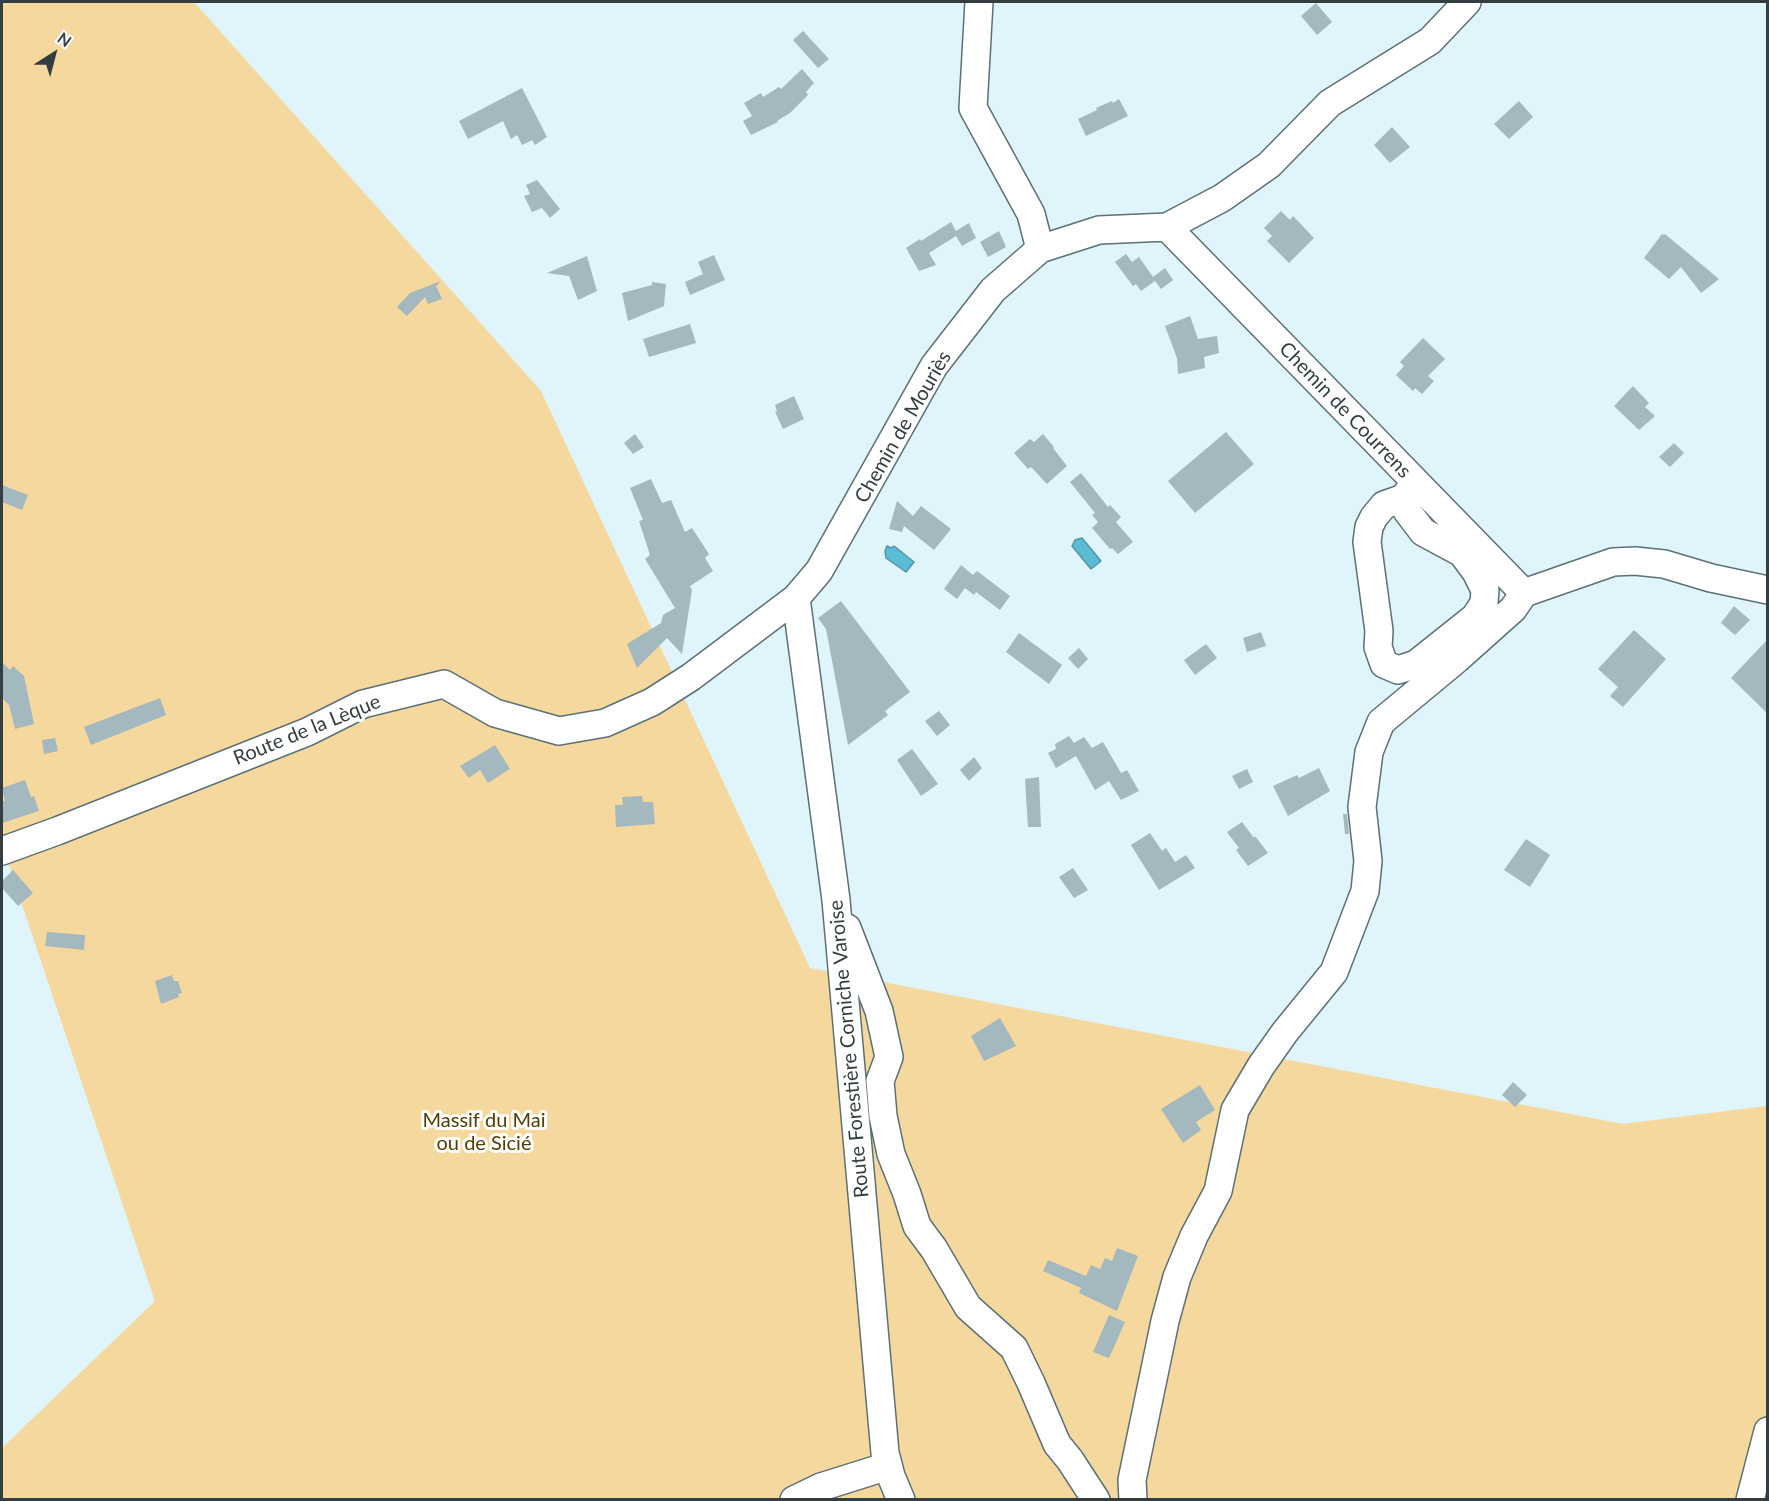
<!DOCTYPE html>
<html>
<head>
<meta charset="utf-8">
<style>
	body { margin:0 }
	#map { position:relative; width:1769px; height:1501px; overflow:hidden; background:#dff4fb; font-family:Lato,sans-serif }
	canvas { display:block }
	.frame { position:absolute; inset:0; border:3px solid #343d40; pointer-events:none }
	.north { position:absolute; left:24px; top:24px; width:60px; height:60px; -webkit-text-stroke:4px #fff; paint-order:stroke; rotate:36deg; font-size:16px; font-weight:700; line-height:24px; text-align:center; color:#343d40 }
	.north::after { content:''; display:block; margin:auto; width:21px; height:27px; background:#343d40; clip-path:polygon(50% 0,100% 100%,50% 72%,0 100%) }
</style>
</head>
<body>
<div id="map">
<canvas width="1769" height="1501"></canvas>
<div class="frame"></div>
<div class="north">N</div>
</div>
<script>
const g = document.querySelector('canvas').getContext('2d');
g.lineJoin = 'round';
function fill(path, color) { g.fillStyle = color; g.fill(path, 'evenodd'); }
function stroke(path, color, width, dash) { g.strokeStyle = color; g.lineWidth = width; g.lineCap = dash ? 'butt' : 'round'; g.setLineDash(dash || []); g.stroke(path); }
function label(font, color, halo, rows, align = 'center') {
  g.font = font + ' Lato,sans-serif'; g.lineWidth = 6; g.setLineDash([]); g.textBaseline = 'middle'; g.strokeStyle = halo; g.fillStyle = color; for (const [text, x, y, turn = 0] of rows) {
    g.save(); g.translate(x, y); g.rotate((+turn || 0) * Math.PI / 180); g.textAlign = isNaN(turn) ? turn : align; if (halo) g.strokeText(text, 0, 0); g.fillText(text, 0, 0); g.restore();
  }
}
const green = new Path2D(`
	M2,2H194L541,391L810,968L1623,1124L1767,1106V1499L2,1500V1448L155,1301L2,845Z`);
const water = new Path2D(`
	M1082,538L1101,561L1091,569L1072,546L1075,540Z
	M887,546L891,548L894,546L914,562L906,572L886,558L885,551Z`);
const building = new Path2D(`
	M1316,3L1332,22L1317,35L1301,16Z
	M803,31L829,59L818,68L793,40Z
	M802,69L814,83L806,92L808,95L790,113L777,121L778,122L751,135L743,121L752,116L744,103L761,93L763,97L779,87L781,89Z
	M522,88L547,137L535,145L532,140L522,145L517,135L511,139L503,121L468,139L459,121Z
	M1119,99L1128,116L1086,136L1078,119L1097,110L1096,108L1112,101L1113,103Z
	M1519,101L1533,117L1509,139L1494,124Z
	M1392,127L1410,147L1390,163L1374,145Z
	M537,180L560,209L550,218L542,208L532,212L524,196L530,194L526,185Z
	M1281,211L1290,220L1293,216L1314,238L1289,263L1267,241L1272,236L1264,228Z
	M951,222L956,231L969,223L976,238L962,246L956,236L929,253L936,265L919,271L906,248L920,239L921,241Z
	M999,231L1006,247L988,257L980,242Z
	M1662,234L1664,235L1665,234L1719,279L1701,293L1681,267L1669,279L1644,258Z
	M1126,254L1132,262L1139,257L1153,277L1165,268L1173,280L1161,289L1155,281L1141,291L1136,284L1133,286L1115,262Z
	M714,255L725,280L690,295L685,282L703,274L698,262Z
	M587,256L597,291L578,300L569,276L547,273Z
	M441,281L436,286L442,299L428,304L425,297L407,316L397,307L410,293Z
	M652,282L666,284L664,306L628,321L622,293L652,285Z
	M1190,316L1198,339L1217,336L1219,353L1204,357L1205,368L1178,374L1177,358L1165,326Z
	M690,324L696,343L649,357L643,339Z
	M1423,338L1445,359L1428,376L1434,381L1422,394L1415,388L1413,391L1396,375L1404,366L1400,362Z
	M1633,386L1649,403L1645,407L1655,416L1639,430L1614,406Z
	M794,396L804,419L783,429L775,412L777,411L775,405Z
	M1226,432L1254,464L1195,513L1168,481Z
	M635,434L644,447L633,454L624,443Z
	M1043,434L1054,447L1053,448L1067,466L1047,484L1031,467L1028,469L1014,453L1030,439L1034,442Z
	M1674,443L1684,453L1670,467L1659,457Z
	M1081,473L1108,507L1110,505L1121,517L1116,522L1133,542L1118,554L1112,548L1110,549L1092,528L1098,522L1092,515L1095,513L1070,482Z
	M651,479L662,503L671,500L685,532L692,528L709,554L705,558L713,571L690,586L692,590L682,654L667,638L637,668L627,644L661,623L663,615L675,608L645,559L650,555L639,521L643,520L630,488Z
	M2,485L28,495L22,510L2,502Z
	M897,501L913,516L921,506L951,529L934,550L904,526L902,532L889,529Z
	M961,565L973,575L977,571L1010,596L1000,610L976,592L974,595L965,588L957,599L944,589Z
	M841,601L910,692L885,711L888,715L848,745L826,629L818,618Z
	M1734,606L1750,620L1735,635L1721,623Z
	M1634,630L1666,659L1623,707L1610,696L1618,687L1598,669Z
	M1261,632L1266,646L1247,652L1243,638Z
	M1019,633L1062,665L1049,684L1006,652Z
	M1767,640V713L1731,678Z
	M1206,644L1217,658L1195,675L1184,660Z
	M1079,648L1088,659L1078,669L1068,658Z
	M2,662L10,670L13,666L24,676L34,724L15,729L9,705L2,698Z
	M160,698L166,715L91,745L84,727Z
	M939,711L950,725L937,736L925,721Z
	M1069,736L1074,743L1084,737L1092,748L1103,742L1121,773L1127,770L1139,791L1121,800L1109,781L1095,790L1076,756L1056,768L1048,753L1056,749L1055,744Z
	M55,738L58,751L44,754L42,740Z
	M495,745L510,769L488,783L480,770L469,778L460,766Z
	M912,749L938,784L921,796L897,760Z
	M974,757L982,768L969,781L960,770Z
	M1319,768L1330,791L1288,816L1273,786L1297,775L1299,778Z
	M1247,769L1253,782L1239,789L1232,776Z
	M1039,777L1041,827H1028L1025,779Z
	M25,780L31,797L34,796L39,811L2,823V802L5,801L2,788Z
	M642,796L643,802H653L655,824L616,827L615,805H623L622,797Z
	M1343,814H1347L1349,834H1345Z
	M1242,822L1254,838L1255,836L1268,853L1248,866L1236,850L1239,848L1227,832Z
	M1150,833L1162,851L1166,848L1175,862L1186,855L1195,868L1159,890L1131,845Z
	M1526,839L1550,855L1530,887L1504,870Z
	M1073,868L1088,890L1074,898L1059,877Z
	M13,870L33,893L18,906L2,888V881Z
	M47,932L85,935L84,950L45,946Z
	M172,975L174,981H178L182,993L178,994L179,997L161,1004L155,981Z
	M1000,1018L1016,1046L984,1061L971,1036Z
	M1513,1082L1527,1095L1515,1107L1502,1095Z
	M1200,1085L1215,1110L1196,1122L1201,1130L1183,1143L1161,1109Z
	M1117,1248L1138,1256L1117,1311L1079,1293L1081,1288L1043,1271L1048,1260L1086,1276L1091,1265L1100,1269L1105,1258L1112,1261Z
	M1109,1315L1125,1322L1109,1358L1093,1352Z`);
const minor = new Path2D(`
	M979,2L973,108L1031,214L1040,249
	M1167,227L1524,593
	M1404,498L1407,511L1423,532L1462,553L1476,572L1485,590L1484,603L1475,617L1416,664L1398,670L1384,664L1378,647L1379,631L1367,542L1369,527L1374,517L1384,505L1404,498L1415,482
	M796,598L836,900L885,1453L891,1476L901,1500
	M2,851L57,831L307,732L363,704L444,684L495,713L559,731L605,723L652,702L691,677L796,598L819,571L934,366L993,290L1040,249L1099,230L1167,227L1222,198L1269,165L1330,103L1430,41L1467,2
	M847,928L879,1011L889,1057L880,1081L883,1116L891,1154L907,1194L917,1226L934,1249L968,1307L1014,1348L1031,1383L1057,1444L1070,1460L1096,1500
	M794,1500L821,1487L888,1466
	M1133,1500L1132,1480L1165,1321L1177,1277L1194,1236L1218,1191L1235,1110L1261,1066L1285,1032L1334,972L1365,891L1368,861L1362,807L1369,752L1381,722L1457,659L1513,609L1524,593L1613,562L1635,561L1664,564L1711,578L1768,590
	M1750,1500L1768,1431`);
const streetNames = [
	["Chemin de Courrens",1345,410,46],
	["Chemin de Mouriès",903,427,-60],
	["Route de la Lèque",307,730,-22],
	["Route Forestière Corniche Varoise",849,1049,-95]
];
const parkNames = [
	["Massif du Mai",484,1121],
	["ou de Sicié",484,1144]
];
fill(green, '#f5d89d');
fill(water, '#5cbbd5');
stroke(water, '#5095a8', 1.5);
fill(building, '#a3b8bf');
stroke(minor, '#5c7075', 30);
stroke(minor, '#fff', 27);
label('20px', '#343d40', '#fff', streetNames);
label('20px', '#533d01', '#fff', parkNames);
</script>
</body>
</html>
